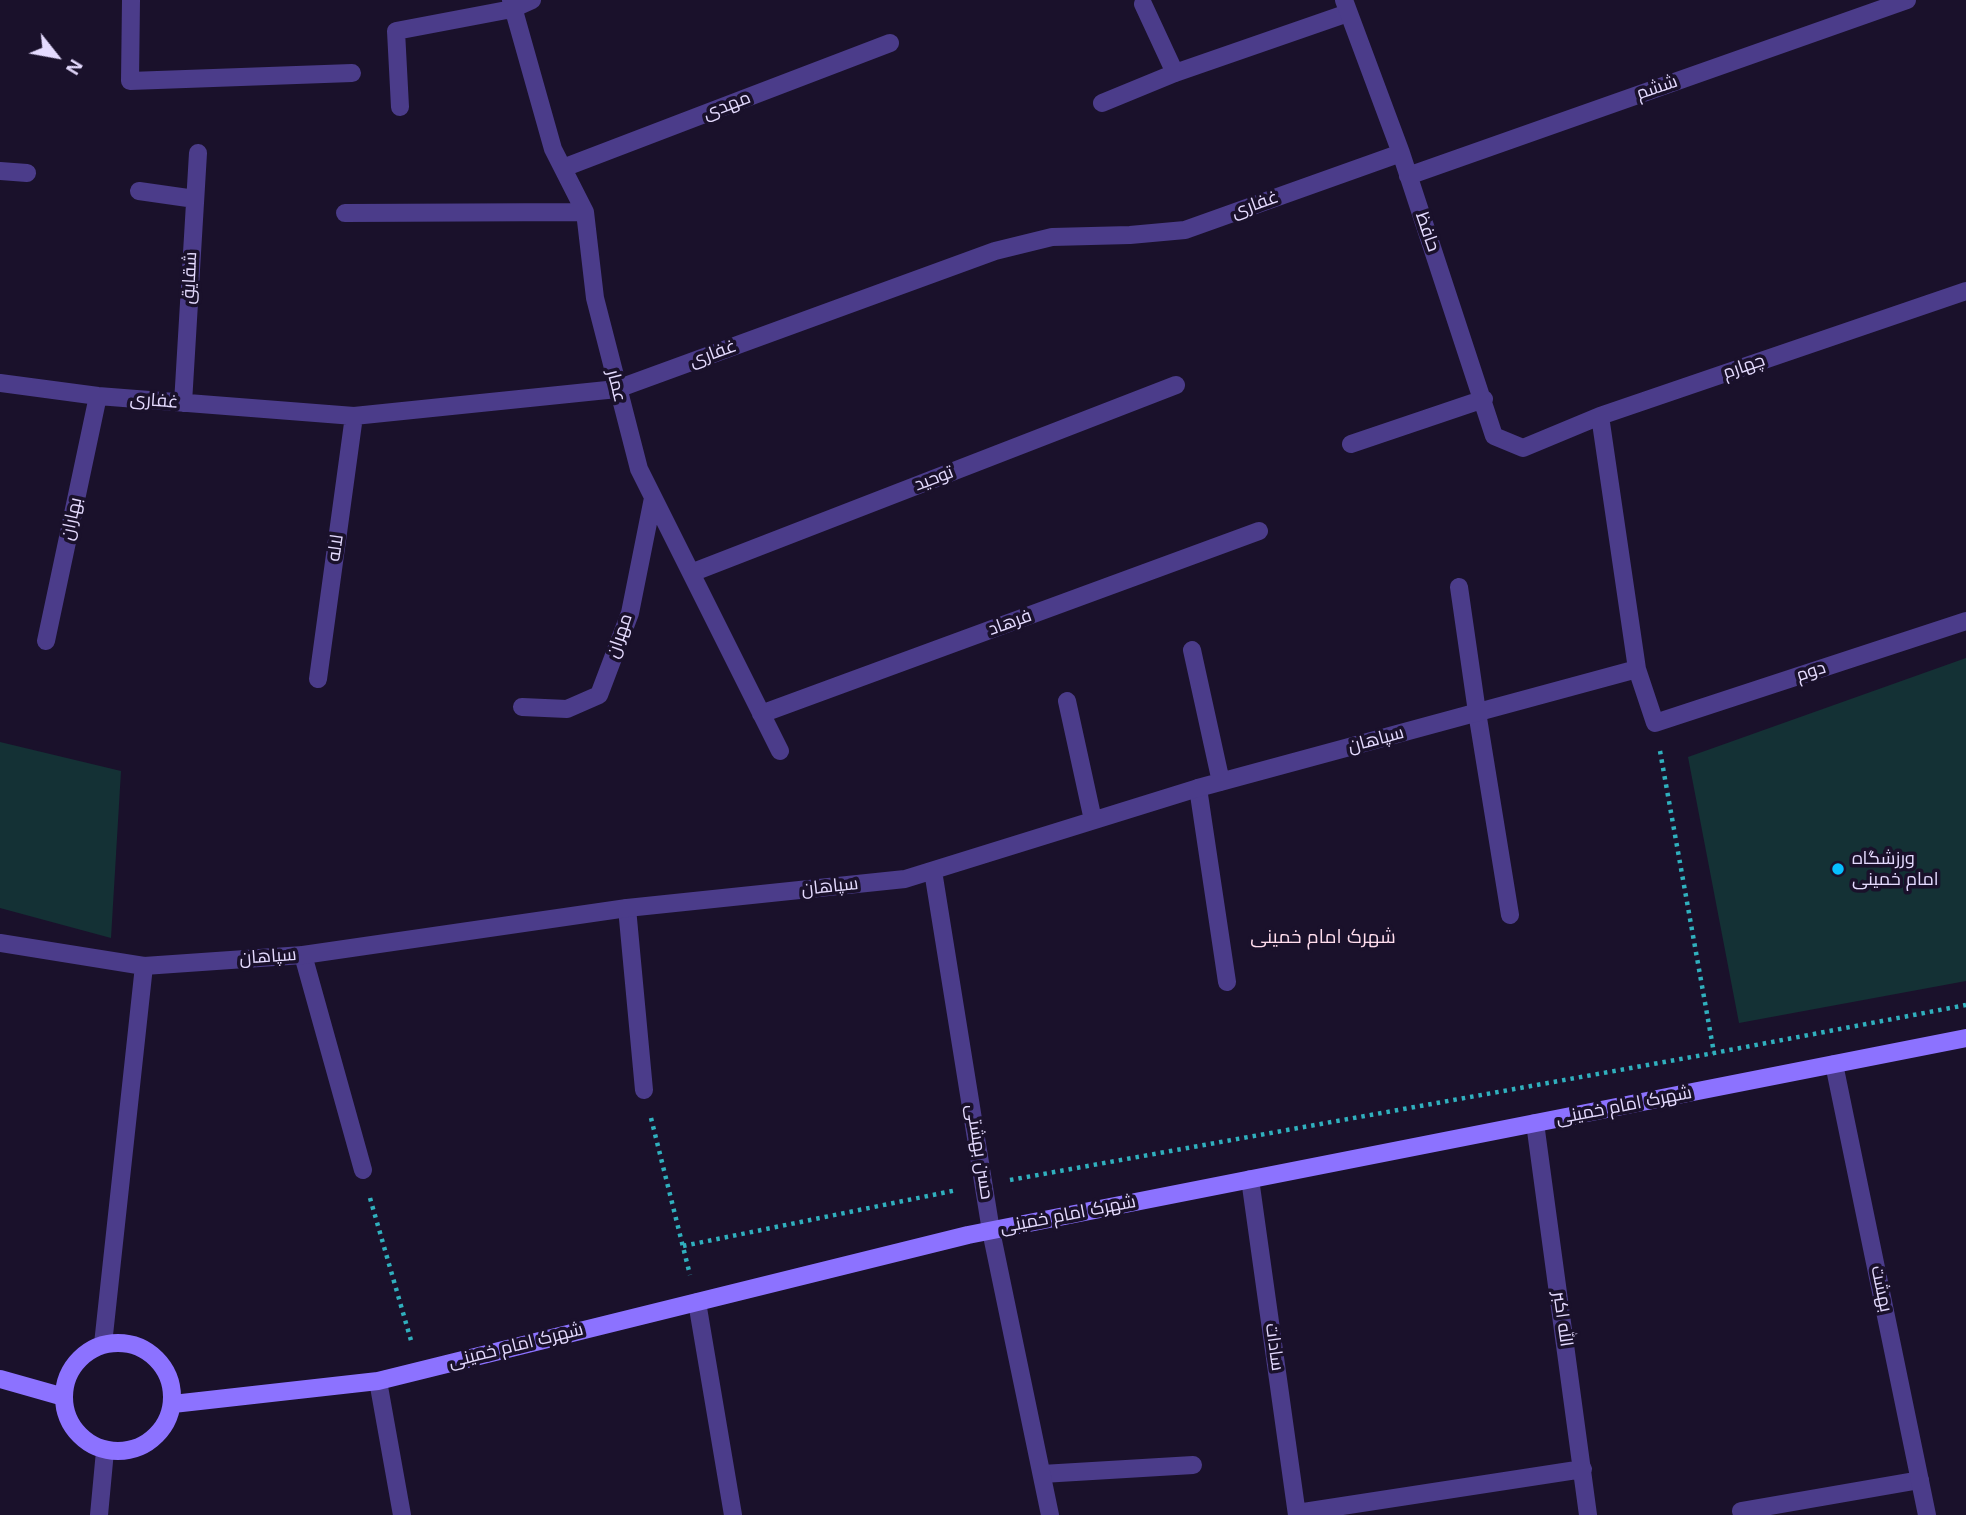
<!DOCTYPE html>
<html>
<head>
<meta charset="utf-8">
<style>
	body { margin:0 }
	#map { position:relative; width:1966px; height:1515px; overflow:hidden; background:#1a112b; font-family:Helvetica,sans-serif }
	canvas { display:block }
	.north { position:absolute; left:21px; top:21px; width:70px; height:70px; -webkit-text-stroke:5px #1a112b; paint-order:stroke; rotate:121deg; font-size:19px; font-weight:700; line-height:28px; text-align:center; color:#e5dbff }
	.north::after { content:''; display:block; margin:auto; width:24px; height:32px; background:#e5dbff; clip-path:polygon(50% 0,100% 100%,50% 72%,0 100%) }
</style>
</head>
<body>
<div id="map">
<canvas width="1966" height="1515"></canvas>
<div class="north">N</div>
</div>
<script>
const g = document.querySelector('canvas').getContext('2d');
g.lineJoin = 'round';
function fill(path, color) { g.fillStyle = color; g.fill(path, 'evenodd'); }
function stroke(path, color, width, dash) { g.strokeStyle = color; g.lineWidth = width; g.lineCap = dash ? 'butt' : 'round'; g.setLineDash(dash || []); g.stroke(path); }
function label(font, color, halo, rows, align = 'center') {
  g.font = font + ' Helvetica,Cairo,sans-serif'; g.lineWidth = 7; g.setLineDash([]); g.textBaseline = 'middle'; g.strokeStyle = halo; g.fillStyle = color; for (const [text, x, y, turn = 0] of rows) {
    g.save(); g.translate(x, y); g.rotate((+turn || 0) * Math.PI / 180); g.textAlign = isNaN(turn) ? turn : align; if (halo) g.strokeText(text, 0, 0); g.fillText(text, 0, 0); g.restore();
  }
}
const green = new Path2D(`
	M1966,658V981L1739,1023L1688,757Z
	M0,742L121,771L111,938L0,908Z`);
const path = new Path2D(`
	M1660,751L1714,1053
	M651,1118L690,1275
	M1010,1180L1714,1053L1966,1005
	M370,1198L412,1344
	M683,1246L957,1190`);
const lane = new Path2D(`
	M1143,4L1175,73
	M1102,103L1175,73L1348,13
	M1477,712L1510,915
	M1198,788L1227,982
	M627,908L644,1090
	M303,955L363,1170
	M1042,1474L1193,1465
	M1741,1511L1920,1480`);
const street = new Path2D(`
	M131,0L130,81L352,73
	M511,0L553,149L585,212L595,298L639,469L780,751
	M1344,0L1401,153L1494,436L1523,448L1600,416L1966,291
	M400,107L396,31L512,9L532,0
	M563,168L890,43
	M0,171L27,173
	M1408,176L1907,0
	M139,191L195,199
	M345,213L585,212
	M0,383L98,396L354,416L617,389L995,251L1052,237L1130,235L1185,230L1401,153
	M183,403L198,153
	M1600,416L1637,669L1655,723L1966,621
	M1351,444L1484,399
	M691,573L1176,385
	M1459,587L1477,712
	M46,641L98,396
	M1192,650L1221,782
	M318,679L354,416
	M1067,701L1093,820
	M522,707L567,709L599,695L630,613L653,498
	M761,714L1259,531
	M933,871L991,1231L1050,1515
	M0,943L144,966L303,955L627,908L905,879L1198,788L1637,669
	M1834,1064L1927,1515
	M1535,1123L1588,1515
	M1250,1179L1297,1515
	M697,1302L733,1515
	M103,1344L144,966
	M378,1381L402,1515
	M1297,1513L1583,1469
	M99,1515L105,1451`);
const secondary = new Path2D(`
	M64 1397a54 54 0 1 1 108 0a54 54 0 1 1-108 0Z
	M0,1379L64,1397
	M173,1404L378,1381L968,1235L1966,1038`);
const markers = [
	[1838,869,7,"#07bfff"]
];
const streetNames = [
	["ششم",1657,88,-19],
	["مهدی",727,106,-21],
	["غفاری",1255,205,-20],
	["حافظ",1427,232,71],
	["شقایق",190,278,-87],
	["غفاری",713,354,-20],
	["چهارم",1744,367,-19],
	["عمار",616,386,76],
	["غفاری",154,401,4],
	["توحید",934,479,-21],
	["بهاران",72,519,-78],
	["لاله",336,548,-82],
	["فرهاد",1010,623,-20],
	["مهران",620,636,-71],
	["دوم",1811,672,-18],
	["سپاهان",1376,740,-15],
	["سپاهان",830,887,-6],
	["سپاهان",268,957,-4],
	["شهرک امام خمینی",1624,1106,-11],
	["حسن بهشتی",979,1152,81],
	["شهرک امام خمینی",1068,1215,-11],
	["بهشت",1881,1289,78],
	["الله اکبر",1562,1319,82],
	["شهرک امام خمینی",516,1346,-14],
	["سادات",1274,1347,82]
];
const poiNames = [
	["ورزشگاه",1852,859],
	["امام خمینی",1852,880]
];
const neighbourhoodNames = [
	["شهرک امام خمینی",1323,938]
];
fill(green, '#143135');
stroke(path, '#30b0be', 4.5, [3.5, 5]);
stroke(lane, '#4b3c8a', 18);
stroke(street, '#4b3c8a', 18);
stroke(secondary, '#8c72ff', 18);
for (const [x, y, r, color] of markers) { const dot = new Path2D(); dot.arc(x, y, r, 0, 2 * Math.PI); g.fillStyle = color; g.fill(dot); stroke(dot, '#1a112b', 2.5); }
label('18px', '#e5dbff', '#1a112b', streetNames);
label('18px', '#e5dbff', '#1a112b', poiNames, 'left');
label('19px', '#ffdded', '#1a112b', neighbourhoodNames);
</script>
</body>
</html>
